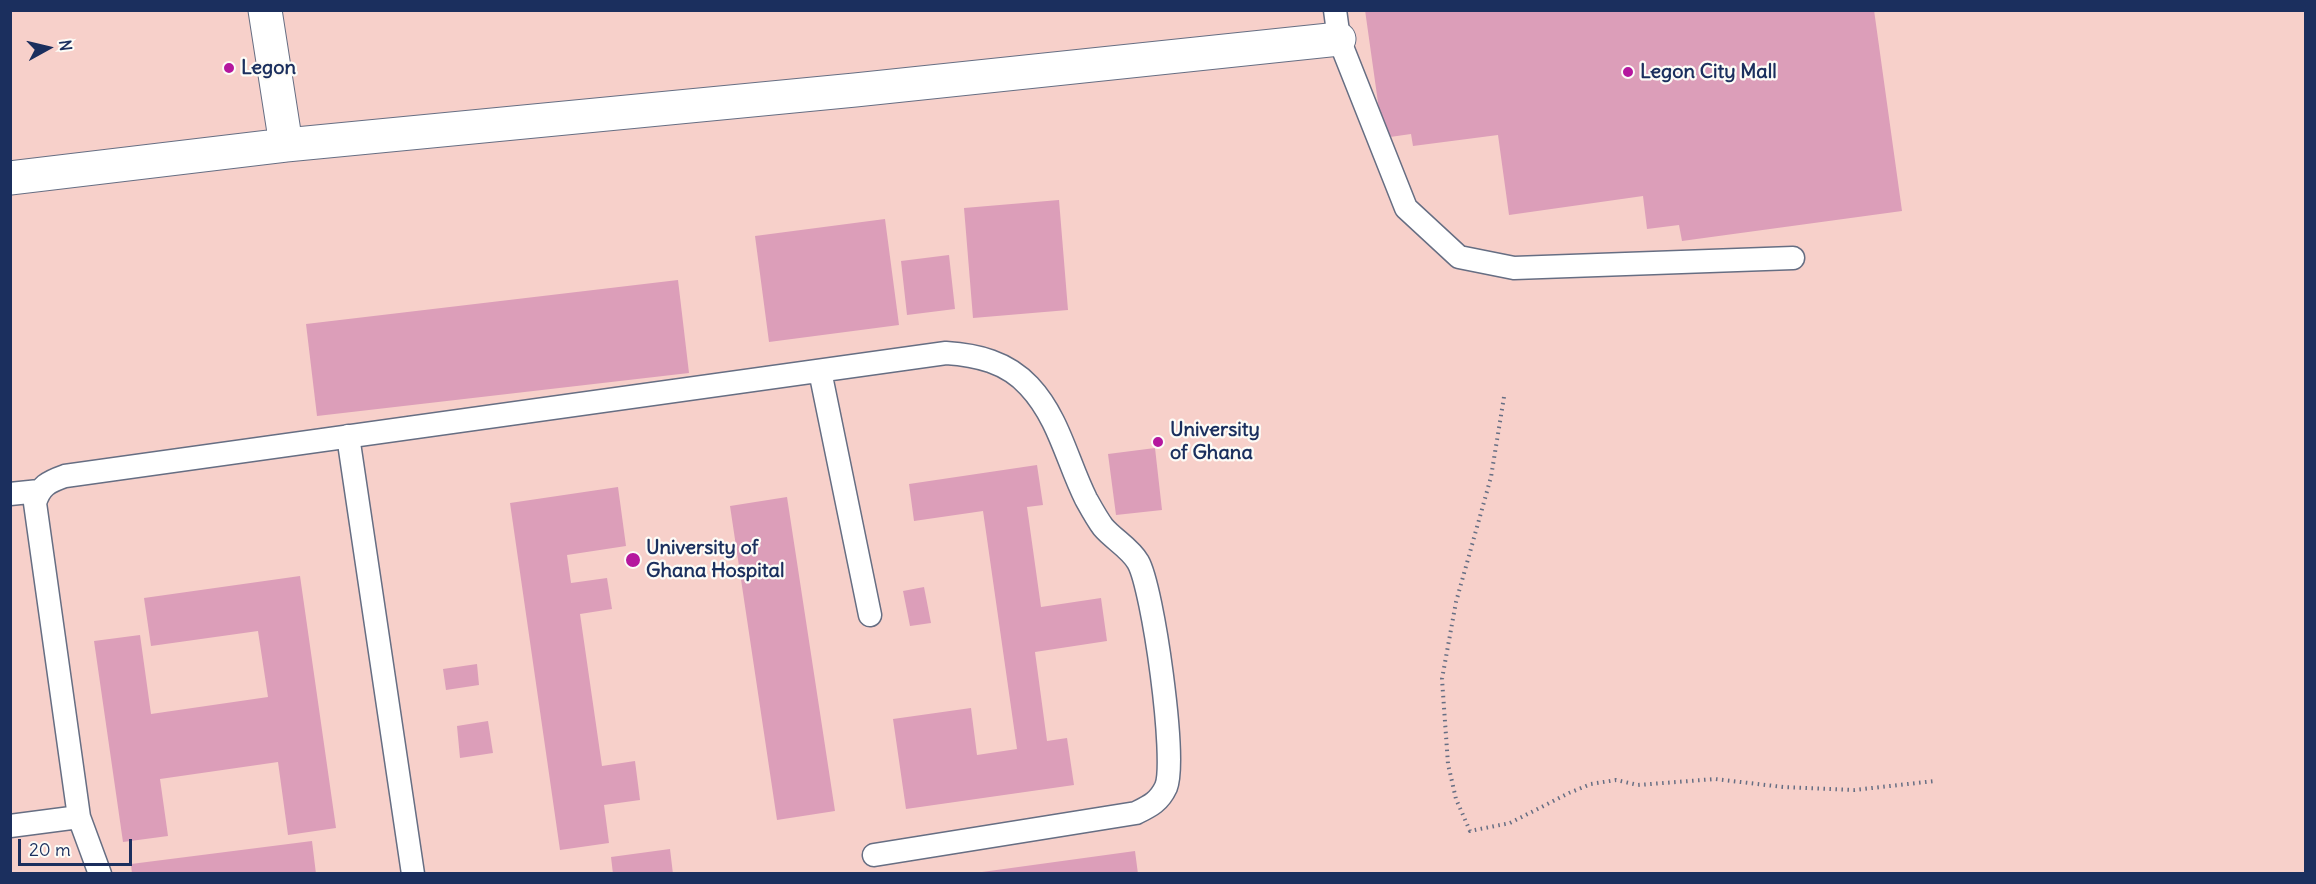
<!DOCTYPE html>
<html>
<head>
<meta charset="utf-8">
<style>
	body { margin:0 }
	#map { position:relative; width:2316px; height:884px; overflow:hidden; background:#f1e4c8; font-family:Delius,sans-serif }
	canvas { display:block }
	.frame { position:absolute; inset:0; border:12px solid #1b2f5e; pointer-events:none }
	.north { position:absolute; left:18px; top:18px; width:60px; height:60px; -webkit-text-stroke:4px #fdfcf7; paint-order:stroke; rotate:82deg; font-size:16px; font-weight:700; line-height:24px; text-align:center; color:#1b2f5e }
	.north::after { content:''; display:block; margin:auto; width:21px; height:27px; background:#1b2f5e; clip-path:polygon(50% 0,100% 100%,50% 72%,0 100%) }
	.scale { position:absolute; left:18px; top:839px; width:114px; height:27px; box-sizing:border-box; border:3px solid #1b2f5e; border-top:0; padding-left:8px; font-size:18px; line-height:21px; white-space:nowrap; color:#1b2f5e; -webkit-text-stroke:4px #fdfcf7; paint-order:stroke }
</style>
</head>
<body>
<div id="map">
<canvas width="2316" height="884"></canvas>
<div class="frame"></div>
<div class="north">N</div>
<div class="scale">20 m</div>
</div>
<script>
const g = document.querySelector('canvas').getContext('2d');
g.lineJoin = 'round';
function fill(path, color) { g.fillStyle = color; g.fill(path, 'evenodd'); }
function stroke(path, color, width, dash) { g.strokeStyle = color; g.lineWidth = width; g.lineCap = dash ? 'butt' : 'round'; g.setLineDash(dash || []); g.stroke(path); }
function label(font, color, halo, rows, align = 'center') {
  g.font = font + ' Delius,sans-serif'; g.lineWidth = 4.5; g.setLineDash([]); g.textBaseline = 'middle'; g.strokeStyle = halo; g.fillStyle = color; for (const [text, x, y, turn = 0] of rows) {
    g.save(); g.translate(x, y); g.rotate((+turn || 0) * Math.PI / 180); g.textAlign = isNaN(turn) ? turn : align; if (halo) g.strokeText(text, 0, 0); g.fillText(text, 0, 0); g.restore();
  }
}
const built = new Path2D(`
	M10,11H2305V873H11Z`);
const building = new Path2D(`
	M1365,10H1874L1902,211L1682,241L1679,225L1647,229L1643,196L1509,215L1498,135L1413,146L1411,134L1383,138Z
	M1059,200L1068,310L973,318L964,208Z
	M885,219L899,325L769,342L755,236Z
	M949,255L955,309L907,315L901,261Z
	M678,280L689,373L317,416L306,324Z
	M1155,448L1162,510L1116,515L1108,454Z
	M1037,465L1043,505L1027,507L1041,607L1101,598L1107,641L1035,652L1047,741L1067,738L1074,785L906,809L893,719L971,708L977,755L1017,749L983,511L914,521L909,484Z
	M618,487L626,546L567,555L571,583L607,578L612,609L580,614L602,766L635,761L640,800L604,805L609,843L560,850L510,503Z
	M787,497L835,811L777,820L730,506Z
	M300,576L336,828L288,835L278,762L160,779L168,836L123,842L94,641L140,635L151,714L268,697L258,631L151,646L144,598Z
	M924,587L931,623L910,626L903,591Z
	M477,664L479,685L446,690L443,669Z
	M488,721L493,753L460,758L457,726Z
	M312,841L316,874H132L131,864Z
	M670,849L673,874H613L611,857Z
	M1135,851L1138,874H982V872Z`);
const path = new Path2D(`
	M1504,397L1491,477L1456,602L1442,679L1448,764L1456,799L1470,831L1510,823L1569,793L1591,784L1616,780L1638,785L1715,779L1783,787L1854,790L1935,781`);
const lane = new Path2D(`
	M1335,10L1339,39L1406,208L1459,257L1514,268L1793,258
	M820,371L870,615
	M348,436L413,874
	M10,494L39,491
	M10,826L79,817
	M100,874L79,817L35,503C40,486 48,482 65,476L946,353C977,355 1007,362 1029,386C1059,418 1067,461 1086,499C1091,508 1097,519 1103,527C1113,539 1130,548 1138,562C1153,588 1177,760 1166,787C1159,802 1150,806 1136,813L874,855`);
const street = new Path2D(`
	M265,10L286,145
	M10,178L286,145L855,90L1339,39`);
const markers = [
	[229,68,6,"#b5179e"],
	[1628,72,6,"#b5179e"],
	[1158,442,6,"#b5179e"],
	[633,560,8,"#b5179e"]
];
const poiNames = [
	["Legon",241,68],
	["Legon City Mall",1640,72],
	["University",1170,430],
	["of Ghana",1170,453],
	["University of",646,548],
	["Ghana Hospital",646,571]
];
fill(built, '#f7d0ca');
fill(building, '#dc9eb9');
stroke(lane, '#666e83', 25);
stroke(street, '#666e83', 35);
stroke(path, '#666e83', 4, [1.5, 4.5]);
stroke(lane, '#fff', 22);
stroke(street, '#fff', 33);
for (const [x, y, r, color] of markers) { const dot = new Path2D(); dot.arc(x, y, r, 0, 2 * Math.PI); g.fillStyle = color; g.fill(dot); stroke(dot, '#fdfcf7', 2); }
label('bold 20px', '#1b2f5e', '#fdfcf7', poiNames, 'left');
</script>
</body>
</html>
